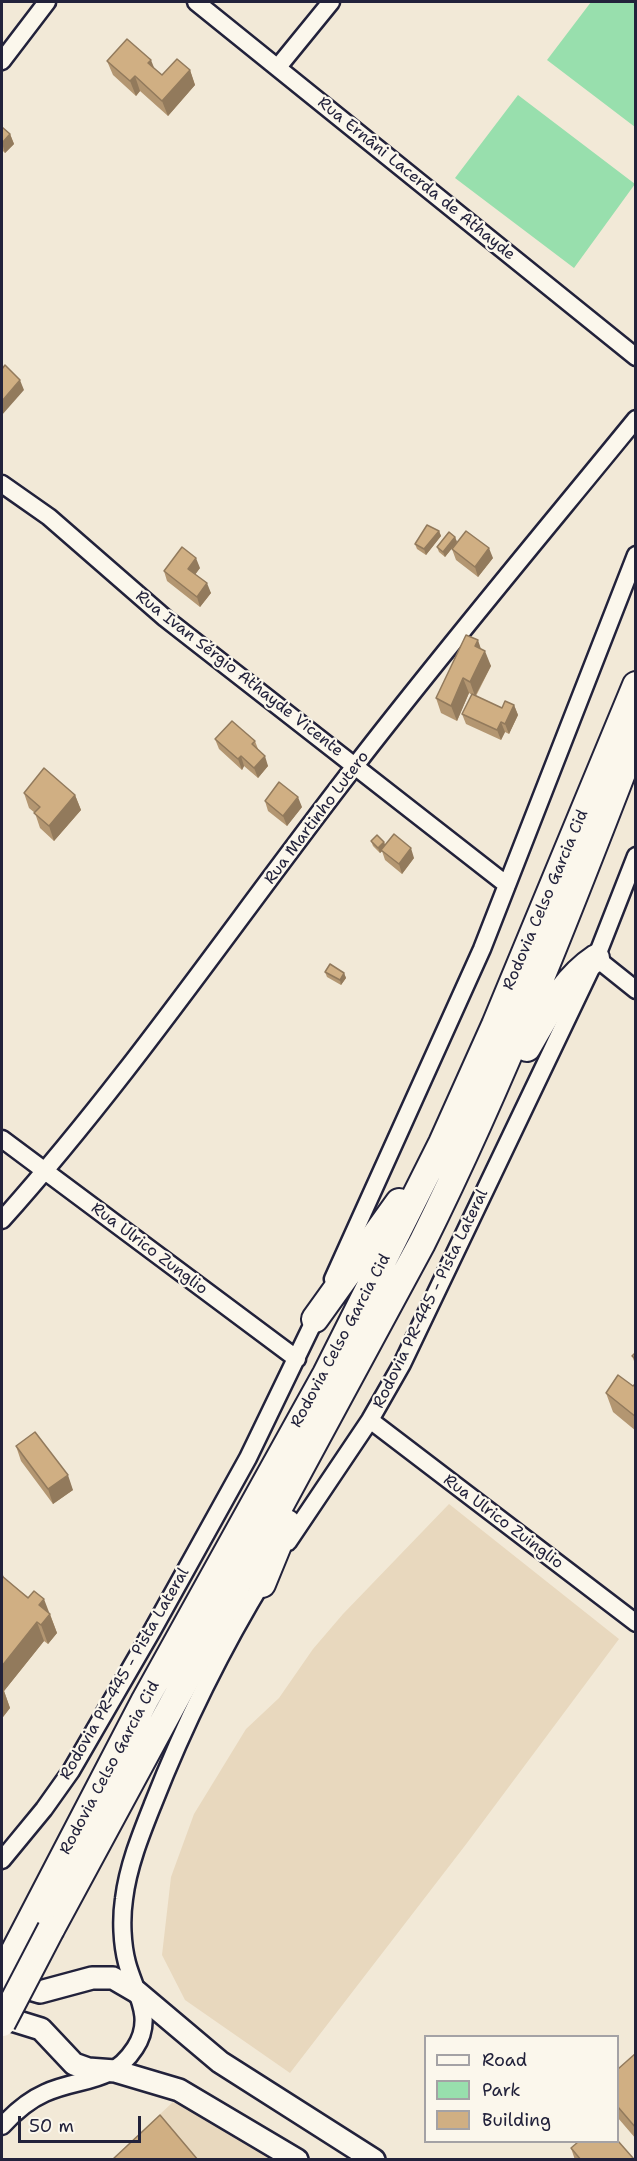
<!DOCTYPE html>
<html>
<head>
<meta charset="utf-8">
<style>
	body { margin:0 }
	#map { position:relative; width:637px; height:2161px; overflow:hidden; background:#f2e9d7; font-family:"Shantell Sans",sans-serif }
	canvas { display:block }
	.frame { position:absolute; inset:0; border:3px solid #22223b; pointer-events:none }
	.legend { position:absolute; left:424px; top:2035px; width:195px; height:108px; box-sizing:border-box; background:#fbf7ec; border:2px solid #a4a2a5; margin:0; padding:8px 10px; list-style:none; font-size:18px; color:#22223b }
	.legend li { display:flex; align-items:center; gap:12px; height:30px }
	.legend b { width:30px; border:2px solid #a4a2a5 }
	.scale { position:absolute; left:18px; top:2116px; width:123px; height:27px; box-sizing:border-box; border:3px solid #22223b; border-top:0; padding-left:8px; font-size:18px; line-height:21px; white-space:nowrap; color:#22223b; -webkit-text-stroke:4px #fbf7ec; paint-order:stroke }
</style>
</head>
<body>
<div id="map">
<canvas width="637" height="2161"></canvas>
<div class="frame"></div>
<ul class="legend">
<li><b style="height:8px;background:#fbf7ec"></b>Road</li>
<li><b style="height:16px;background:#98dfad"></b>Park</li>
<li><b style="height:16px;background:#d0af83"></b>Building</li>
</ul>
<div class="scale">50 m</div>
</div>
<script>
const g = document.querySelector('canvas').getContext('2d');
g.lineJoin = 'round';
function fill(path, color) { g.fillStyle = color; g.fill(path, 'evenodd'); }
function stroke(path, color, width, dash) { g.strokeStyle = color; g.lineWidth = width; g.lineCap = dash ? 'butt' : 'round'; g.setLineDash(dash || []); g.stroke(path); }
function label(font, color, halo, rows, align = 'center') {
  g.font = font + ' "Shantell Sans",sans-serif'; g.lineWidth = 4.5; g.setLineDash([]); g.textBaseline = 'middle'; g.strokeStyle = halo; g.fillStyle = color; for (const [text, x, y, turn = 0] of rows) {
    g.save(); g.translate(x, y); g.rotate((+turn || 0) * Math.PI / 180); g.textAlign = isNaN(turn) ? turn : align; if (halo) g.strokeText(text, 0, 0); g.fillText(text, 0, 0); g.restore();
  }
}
const built = new Path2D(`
	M449,1504L619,1639L467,1843L290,2073L185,2000L162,1955L171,1877L194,1814L246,1729L279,1698L313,1649L343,1614Z
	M173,2102L197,2109L275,2159L111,2160Z`);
const green = new Path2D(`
	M591,2H635V127L547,60Z
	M518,95L635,184L574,268L455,178Z`);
const minor = new Path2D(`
	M196,2L636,357
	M2,61L47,2
	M278,67L331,2
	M2,484L49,517L165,618L507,885
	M596,958L636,990
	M2,1139L297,1359
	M2,1220C130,1077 237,918 355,766C446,648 542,534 636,419
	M333,1279L482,949L636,555
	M370,1420L636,1623
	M288,1542L370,1420L402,1364L596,958L636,856
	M2,1860L44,1809L71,1771L152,1631L248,1458L319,1311
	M2,2126C13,2114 29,2100 45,2093C80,2077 111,2085 135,2048C155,2018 135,1993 127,1963C122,1944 121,1919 124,1899C128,1866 141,1834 153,1804C184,1725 222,1648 266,1576`);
const major = new Path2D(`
	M6,1982L40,1992L92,1978H113L137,1992L220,2062L374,2160
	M2,2017L41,2029L74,2064L88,2069L115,2071L179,2090L297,2160`);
const highway = new Path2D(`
	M527,1048C547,1014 563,980 596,958
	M315,1319L399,1202
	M262,1584L287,1523
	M51,1929L422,1243C504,1078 570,908 636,737
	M2,1975L145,1700L326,1374L442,1143L495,1025L636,685`);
const highwayBridge = new Path2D(`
	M2,2023L51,1929`);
const wall = new Path2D(`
	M107,61L154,69L162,75L190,70L195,85L168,116L140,91L136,96L113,75Z
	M2,127L10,134L14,144L5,153L2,150Z
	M439,531L441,536L426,555L417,549L415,544Z
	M455,537L457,542L445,557L439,552L437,547Z
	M452,549L493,558L478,577L456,560Z
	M200,568L195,574L211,593L200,607L167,581L164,571Z
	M481,649L491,666L476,696L502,708L514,705L518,715L509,734L505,732L501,740L466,724L462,714L472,695L469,693L457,721L441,713L436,698Z
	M215,739L255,741L258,749L268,766L258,778L244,766L242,770L219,749Z
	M24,793L75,795L81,810L54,841L40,828L35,813L29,808Z
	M265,801L302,807L287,826L268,811Z
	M371,841L384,842L385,845L414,858L402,874L385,860L382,851L380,853L373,846Z
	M325,972L344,973L346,978L341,985L327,977Z
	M636,1352V1366L632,1356Z
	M636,1383V1431L613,1412L606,1393L633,1386Z
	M16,1446L73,1490L53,1504L21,1461Z
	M2,1571L4,1578L50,1614L57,1633L48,1644L44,1641L4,1691L10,1708L3,1717L2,1715Z
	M636,2053V2139L618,2118V2069Z
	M571,2148L633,2158L634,2160H575Z`);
const shadedWall = new Path2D(`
	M151,60L157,75L148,63Z
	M190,70L195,85L168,116L162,101Z
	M135,76L140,91L136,96L130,81Z
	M10,134L14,144L5,153L2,143Z
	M20,380L24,390L2,415V401Z
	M439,531L441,536L426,555L424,549Z
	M455,537L457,542L445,557L443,552Z
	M489,548L493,558L478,577L475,567Z
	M196,558L200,568L192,579L188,569Z
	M207,583L211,593L200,607L197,597Z
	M478,640L483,655L485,651L491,666L475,696L470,682L475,646Z
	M463,678L469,693L457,721L451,706Z
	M514,705L518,715L509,734L505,724Z
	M501,722L505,732L501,740L497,730Z
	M241,756L244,766L242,770L238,759Z
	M265,756L268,766L258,778L254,768Z
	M75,795L81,810L54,841L49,826Z
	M298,797L302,807L287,826L283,816Z
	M384,842L386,848L380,853L378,848Z
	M411,848L414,858L402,874L399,864Z
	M344,973L346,978L341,985L340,980Z
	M68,1475L73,1490L53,1504L48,1489Z
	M44,1599L57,1633L48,1644L41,1625L39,1605Z
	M37,1622L44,1641L4,1691L10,1708L3,1717L2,1712V1666Z`);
const building = new Path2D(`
	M127,39L151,60L148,63L162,75L177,59L190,70L162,101L135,76L130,81L107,61Z
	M2,127L10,134L2,143Z
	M5,365L20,380L2,401V369Z
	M427,525L439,531L424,549L415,544Z
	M466,531L489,548L475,567L452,549Z
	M449,532L455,537L443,552L437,547Z
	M182,547L196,558L188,569L207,583L197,597L164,571Z
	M466,635L478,640L475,646L485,651L470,682L463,678L451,706L436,698Z
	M472,694L502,708L505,701L514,705L505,724L501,722L497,730L462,714Z
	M232,721L255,741L252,744L265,756L254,768L241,756L238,759L215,739Z
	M44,768L75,795L49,826L34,813L40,807L24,793Z
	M279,782L298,797L283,816L265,801Z
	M394,834L411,848L399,864L381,850Z
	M377,835L384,842L378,848L371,841Z
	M330,964L344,973L340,980L325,972Z
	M636,1352V1359L632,1356Z
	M618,1375L633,1386L636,1383V1417L606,1393Z
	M35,1432L68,1475L48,1489L16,1446Z
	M2,1576L28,1598L34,1591L44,1599L39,1605L50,1614L41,1625L37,1622L2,1666Z
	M636,2053V2128L618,2107V2069Z
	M160,2115L198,2160H112Z
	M618,2141L633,2158L631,2160H581L571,2148L578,2142H618Z`);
const streetNames = [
	["Rua Ernâni Lacerda de Athayde",416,179,39],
	["Rua Ivan Sérgio Athayde Vicente",239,674,38],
	["Rua Martinho Lutero",317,818,-53],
	["Rodovia Celso Garcia Cid",546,900,-67],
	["Rua Ulrico Zunglio",149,1249,37],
	["Rodovia PR-445 - Pista Lateral",431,1299,-64],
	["Rodovia Celso Garcia Cid",341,1341,-62],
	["Rua Ulrico Zuinglio",503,1522,37],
	["Rodovia PR-445 - Pista Lateral",125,1674,-60],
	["Rodovia Celso Garcia Cid",110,1768,-62]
];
fill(built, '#e8d8be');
fill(green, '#98dfad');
stroke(minor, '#22223b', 21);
stroke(major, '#22223b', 26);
stroke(highway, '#22223b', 30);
stroke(minor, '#fbf7ec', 16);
stroke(major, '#fbf7ec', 21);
stroke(highway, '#fbf7ec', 26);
stroke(highwayBridge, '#22223b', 30, []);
stroke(highwayBridge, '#fbf7ec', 26);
fill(wall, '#b39671');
fill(shadedWall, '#927a5c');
fill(building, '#d0af83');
stroke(building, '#927a5c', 1.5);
label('16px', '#22223b', '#fbf7ec', streetNames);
</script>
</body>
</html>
